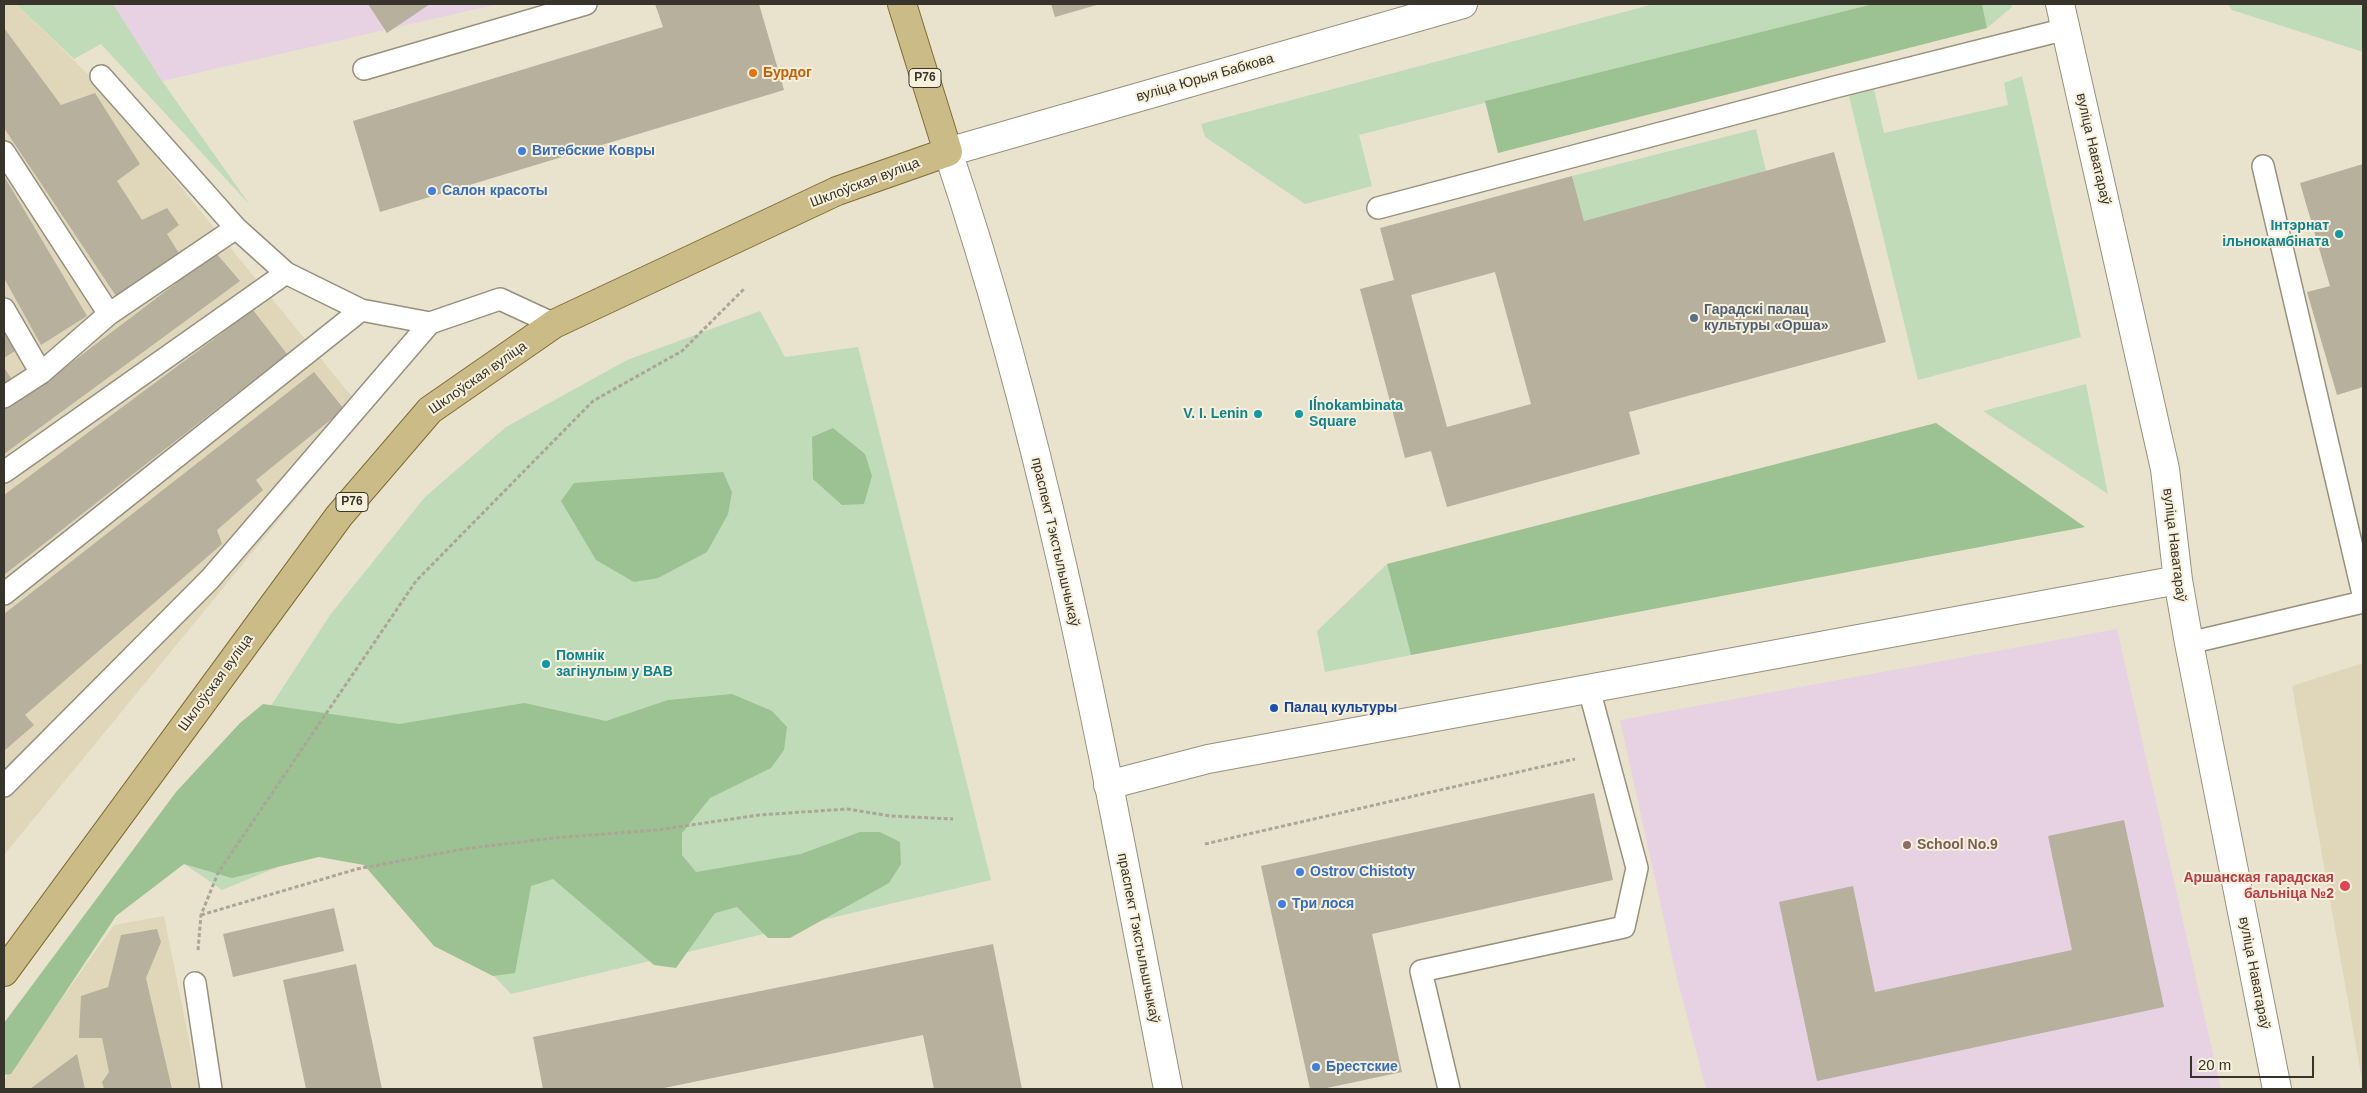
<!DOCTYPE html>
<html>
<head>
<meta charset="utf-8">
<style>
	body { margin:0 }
	#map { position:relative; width:2367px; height:1093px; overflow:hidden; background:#e9e3ce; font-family:Arial,sans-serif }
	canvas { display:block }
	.frame { position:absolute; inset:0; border:5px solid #37342c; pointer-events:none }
	.scale { position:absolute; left:2190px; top:1056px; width:124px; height:22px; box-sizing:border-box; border:2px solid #37342c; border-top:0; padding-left:6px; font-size:15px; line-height:18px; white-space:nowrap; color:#37342c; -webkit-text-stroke:4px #f7f0db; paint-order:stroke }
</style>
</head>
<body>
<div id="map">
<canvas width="2367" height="1093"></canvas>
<div class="frame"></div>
<div class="scale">20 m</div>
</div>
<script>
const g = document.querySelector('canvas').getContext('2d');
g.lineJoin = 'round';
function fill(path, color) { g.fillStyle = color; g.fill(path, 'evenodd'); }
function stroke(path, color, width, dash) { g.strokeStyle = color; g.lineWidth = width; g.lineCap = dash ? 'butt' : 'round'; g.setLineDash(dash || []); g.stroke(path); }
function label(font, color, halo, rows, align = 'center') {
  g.font = font + ' Arial,sans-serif'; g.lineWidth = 4; g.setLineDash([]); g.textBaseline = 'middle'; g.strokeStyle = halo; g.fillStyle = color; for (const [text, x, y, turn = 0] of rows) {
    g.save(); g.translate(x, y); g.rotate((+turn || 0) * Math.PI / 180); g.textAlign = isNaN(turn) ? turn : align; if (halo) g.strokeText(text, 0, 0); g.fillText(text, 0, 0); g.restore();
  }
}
const commercial = new Path2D(`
	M113,4H498L162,81Z
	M2117,629L2221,1089H1706L1675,970L1620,720Z`);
const built = new Path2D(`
	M4,4H16L93,79L366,414L4,855Z
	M2363,663V1086L2292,686Z
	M164,916L199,1089H4V1080L114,925Z`);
const green = new Path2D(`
	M16,4H113L162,81L250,205L101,44L74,59Z
	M1654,4H1873L1359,135L1372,186L1305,204L1205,137L1201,124Z
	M1982,4H2011L2012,7L1987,28Z
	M2228,4H2363V52L2232,10Z
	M2022,76L2081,337L1918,380L1849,96L1874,89L1884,133L2008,105L2004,83Z
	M1756,129L1766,171L1584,221L1572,176Z
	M760,311L785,357L858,347L991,880L511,994L420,897L341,841L222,890L173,856L330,615L425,497L506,427L627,360Z
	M2086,384L2108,494L1983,411Z
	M1387,564L1411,655L1325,672L1317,631Z`);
const forest = new Path2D(`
	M1873,4H1982L1987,28L1498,153L1485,101Z
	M1936,423L2085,527L1411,655L1387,564Z
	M833,428L865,454L872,476L864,504L842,505L813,479L812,437Z
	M723,472L732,492L728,514L707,552L658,578L634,582L596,560L561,501L574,483Z
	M732,694L772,711L787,727L784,750L771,768L710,798L682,833V855L696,872L801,854L860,832H880L900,842L901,864L889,883L790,938H768L737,907L715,913L676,968L654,965L553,879L531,886L515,973L493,976L434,946L364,865L319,857L232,878L184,864L116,916L11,1074L4,1075V1023L176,792L240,723L263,704L399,724L524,703L606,721L668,700Z`);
const building = new Path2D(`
	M368,4H430L387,33Z
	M655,4H759L784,90L380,212L353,121L663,27Z
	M1051,4H1100L1055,17Z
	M4,28L61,105L95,93L140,164L117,181L142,220L167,208L179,225L167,234L180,255L116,296L4,128Z
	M1834,152L1886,342L1629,412L1640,454L1447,507L1431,451L1405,458L1360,289L1394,280L1380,228L1572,176L1584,221ZM1495,272L1531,404L1447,427L1411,295Z
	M2363,164V387L2337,395L2307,292L2330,286L2300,183Z
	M4,176L87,316L41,345L4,278Z
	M216,253L240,281L4,454V409L38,388Z
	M253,310L287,354L4,575V495Z
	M4,330L15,351L4,358Z
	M4,367L12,380L4,385Z
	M314,372L344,409L256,480L263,490L217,530L222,544L25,715L34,725L4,751V614Z
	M1594,793L1613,880L1372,934L1402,1072L1322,1089H1310L1261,866Z
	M2124,820L2164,1007L1817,1081L1779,902L1853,886L1875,992L2072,950L2048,836Z
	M334,908L344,951L233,977L223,934Z
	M157,929L161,942L146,978L172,1089H104L102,1082L109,1072L102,1038H79L81,996L108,987L121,935Z
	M993,944L1022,1089H934L923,1035L659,1089H543L533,1037Z
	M356,964L382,1089H306L283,980Z
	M77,1054L85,1089H30Z`);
const path = new Path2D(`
	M1205,844L1575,759
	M201,915L357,869L463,849L553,838L657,830L759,815L847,809L891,816L953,819
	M198,950L201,915L218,873L416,581L593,401L682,351L745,288`);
const service = new Path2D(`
	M364,69L586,4
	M101,76L236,228
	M4,152L109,314
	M2263,166L2363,594
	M1378,208L1835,87L2066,29
	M4,309L41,373
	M4,397L41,373L109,314L236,228L286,273L361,310L430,323
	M4,472L286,273
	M4,594L361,310
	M2189,643L2363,602
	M4,786L210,579L430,323L500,299L554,324
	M195,983L211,1089
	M1449,1089L1421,971L1624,927L1637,868L1589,689`);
const minor = new Path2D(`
	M2060,4L2165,469L2178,580L2189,643L2277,1089
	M1108,785L1208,759L2178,580`);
const tertiary = new Path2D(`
	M948,152C1051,456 1107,775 1168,1089`);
const secondary = new Path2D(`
	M948,152L1463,4`);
const primary = new Path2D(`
	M4,972L339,516L430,410L554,324L837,191L948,152L902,4`);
const markers = [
	[753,73,5,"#e8710a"],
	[522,151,5,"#3f7fe0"],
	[432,191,5,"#3f7fe0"],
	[2339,234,5,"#0f9aa8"],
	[1694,318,5,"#5c6f8a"],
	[1258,414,5,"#0f9aa8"],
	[1299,414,5,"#0f9aa8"],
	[546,664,5,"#0f9aa8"],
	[1274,708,5,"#1a4fb4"],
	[1907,845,5,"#8d6e63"],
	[1300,872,5,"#3f7fe0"],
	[2345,886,6,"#e0444e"],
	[1282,904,5,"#3f7fe0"],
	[1316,1067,5,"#3f7fe0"]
];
const shields = [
	[925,78,32],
	[352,502,32]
];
const shieldNames = [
	["Р76",925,78],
	["Р76",352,502]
];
const foodNames = [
	["Бурдог",763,73]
];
const streetNames = [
	["вуліца Юрыя Бабкова",1205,78,-16],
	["вуліца Наватараў",2093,149,77],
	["Шклоўская вуліца",865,183,-21],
	["Шклоўская вуліца",478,378,-35],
	["праспект Тэкстыльшчыкаў",1055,542,77],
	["вуліца Наватараў",2174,545,83],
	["Шклоўская вуліца",216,683,-54],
	["праспект Тэкстыльшчыкаў",1138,938,79],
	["вуліца Наватараў",2254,973,79]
];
const shopNames = [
	["Витебские Ковры",532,151],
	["Салон красоты",442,191],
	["Ostrov Chistoty",1310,872],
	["Три лося",1292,904],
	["Брестские",1326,1067]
];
const cultureNames = [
	["Інтэрнат",2329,226],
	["ільнокамбіната",2329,242],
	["Iĺnokambinata",1309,406,"left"],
	["Square",1309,422,"left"],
	["V. I. Lenin",1248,414],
	["Помнік",556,656,"left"],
	["загінулым у ВАВ",556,672,"left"]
];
const serviceNames = [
	["Гарадскі палац",1704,310],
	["культуры «Орша»",1704,326]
];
const transitNames = [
	["Палац культуры",1284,708]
];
const educationNames = [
	["School No.9",1917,845]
];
const healthNames = [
	["Аршанская гарадская",2334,878],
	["бальніца №2",2334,894]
];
fill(commercial, '#e6d2e2');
fill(built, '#e0d7bb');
fill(green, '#bfdbb8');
fill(forest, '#9cc193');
fill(building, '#b6b09c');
stroke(service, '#96907d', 24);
stroke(minor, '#96907d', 30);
stroke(tertiary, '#96907d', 30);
stroke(secondary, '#96907d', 30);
stroke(primary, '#7f6e33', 30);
stroke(path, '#aba696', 3, [4, 2.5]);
stroke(service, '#fff', 21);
stroke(minor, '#fff', 28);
stroke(tertiary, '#fff', 28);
stroke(secondary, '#fff', 28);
stroke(primary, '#cabb87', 28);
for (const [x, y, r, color] of markers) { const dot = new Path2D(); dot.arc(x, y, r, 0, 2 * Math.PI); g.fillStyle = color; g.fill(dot); stroke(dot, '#f7f0db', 2); }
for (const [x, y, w] of shields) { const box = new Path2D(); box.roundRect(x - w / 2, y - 9.5, w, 19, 4); g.fillStyle = '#f7f0db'; g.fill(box); stroke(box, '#37342c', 1); }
label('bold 12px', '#37342c', null, shieldNames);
label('bold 14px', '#c56008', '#f7f0db', foodNames, 'left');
label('14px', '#37342c', '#f7f0db', streetNames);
label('bold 14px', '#366cbe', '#f7f0db', shopNames, 'left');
label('bold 14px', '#0d838f', '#f7f0db', cultureNames, 'right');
label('bold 14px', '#4e5e75', '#f7f0db', serviceNames, 'left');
label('bold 14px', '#164399', '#f7f0db', transitNames, 'left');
label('bold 14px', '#785e54', '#f7f0db', educationNames, 'left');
label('bold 14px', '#be3a42', '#f7f0db', healthNames, 'right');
</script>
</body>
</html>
